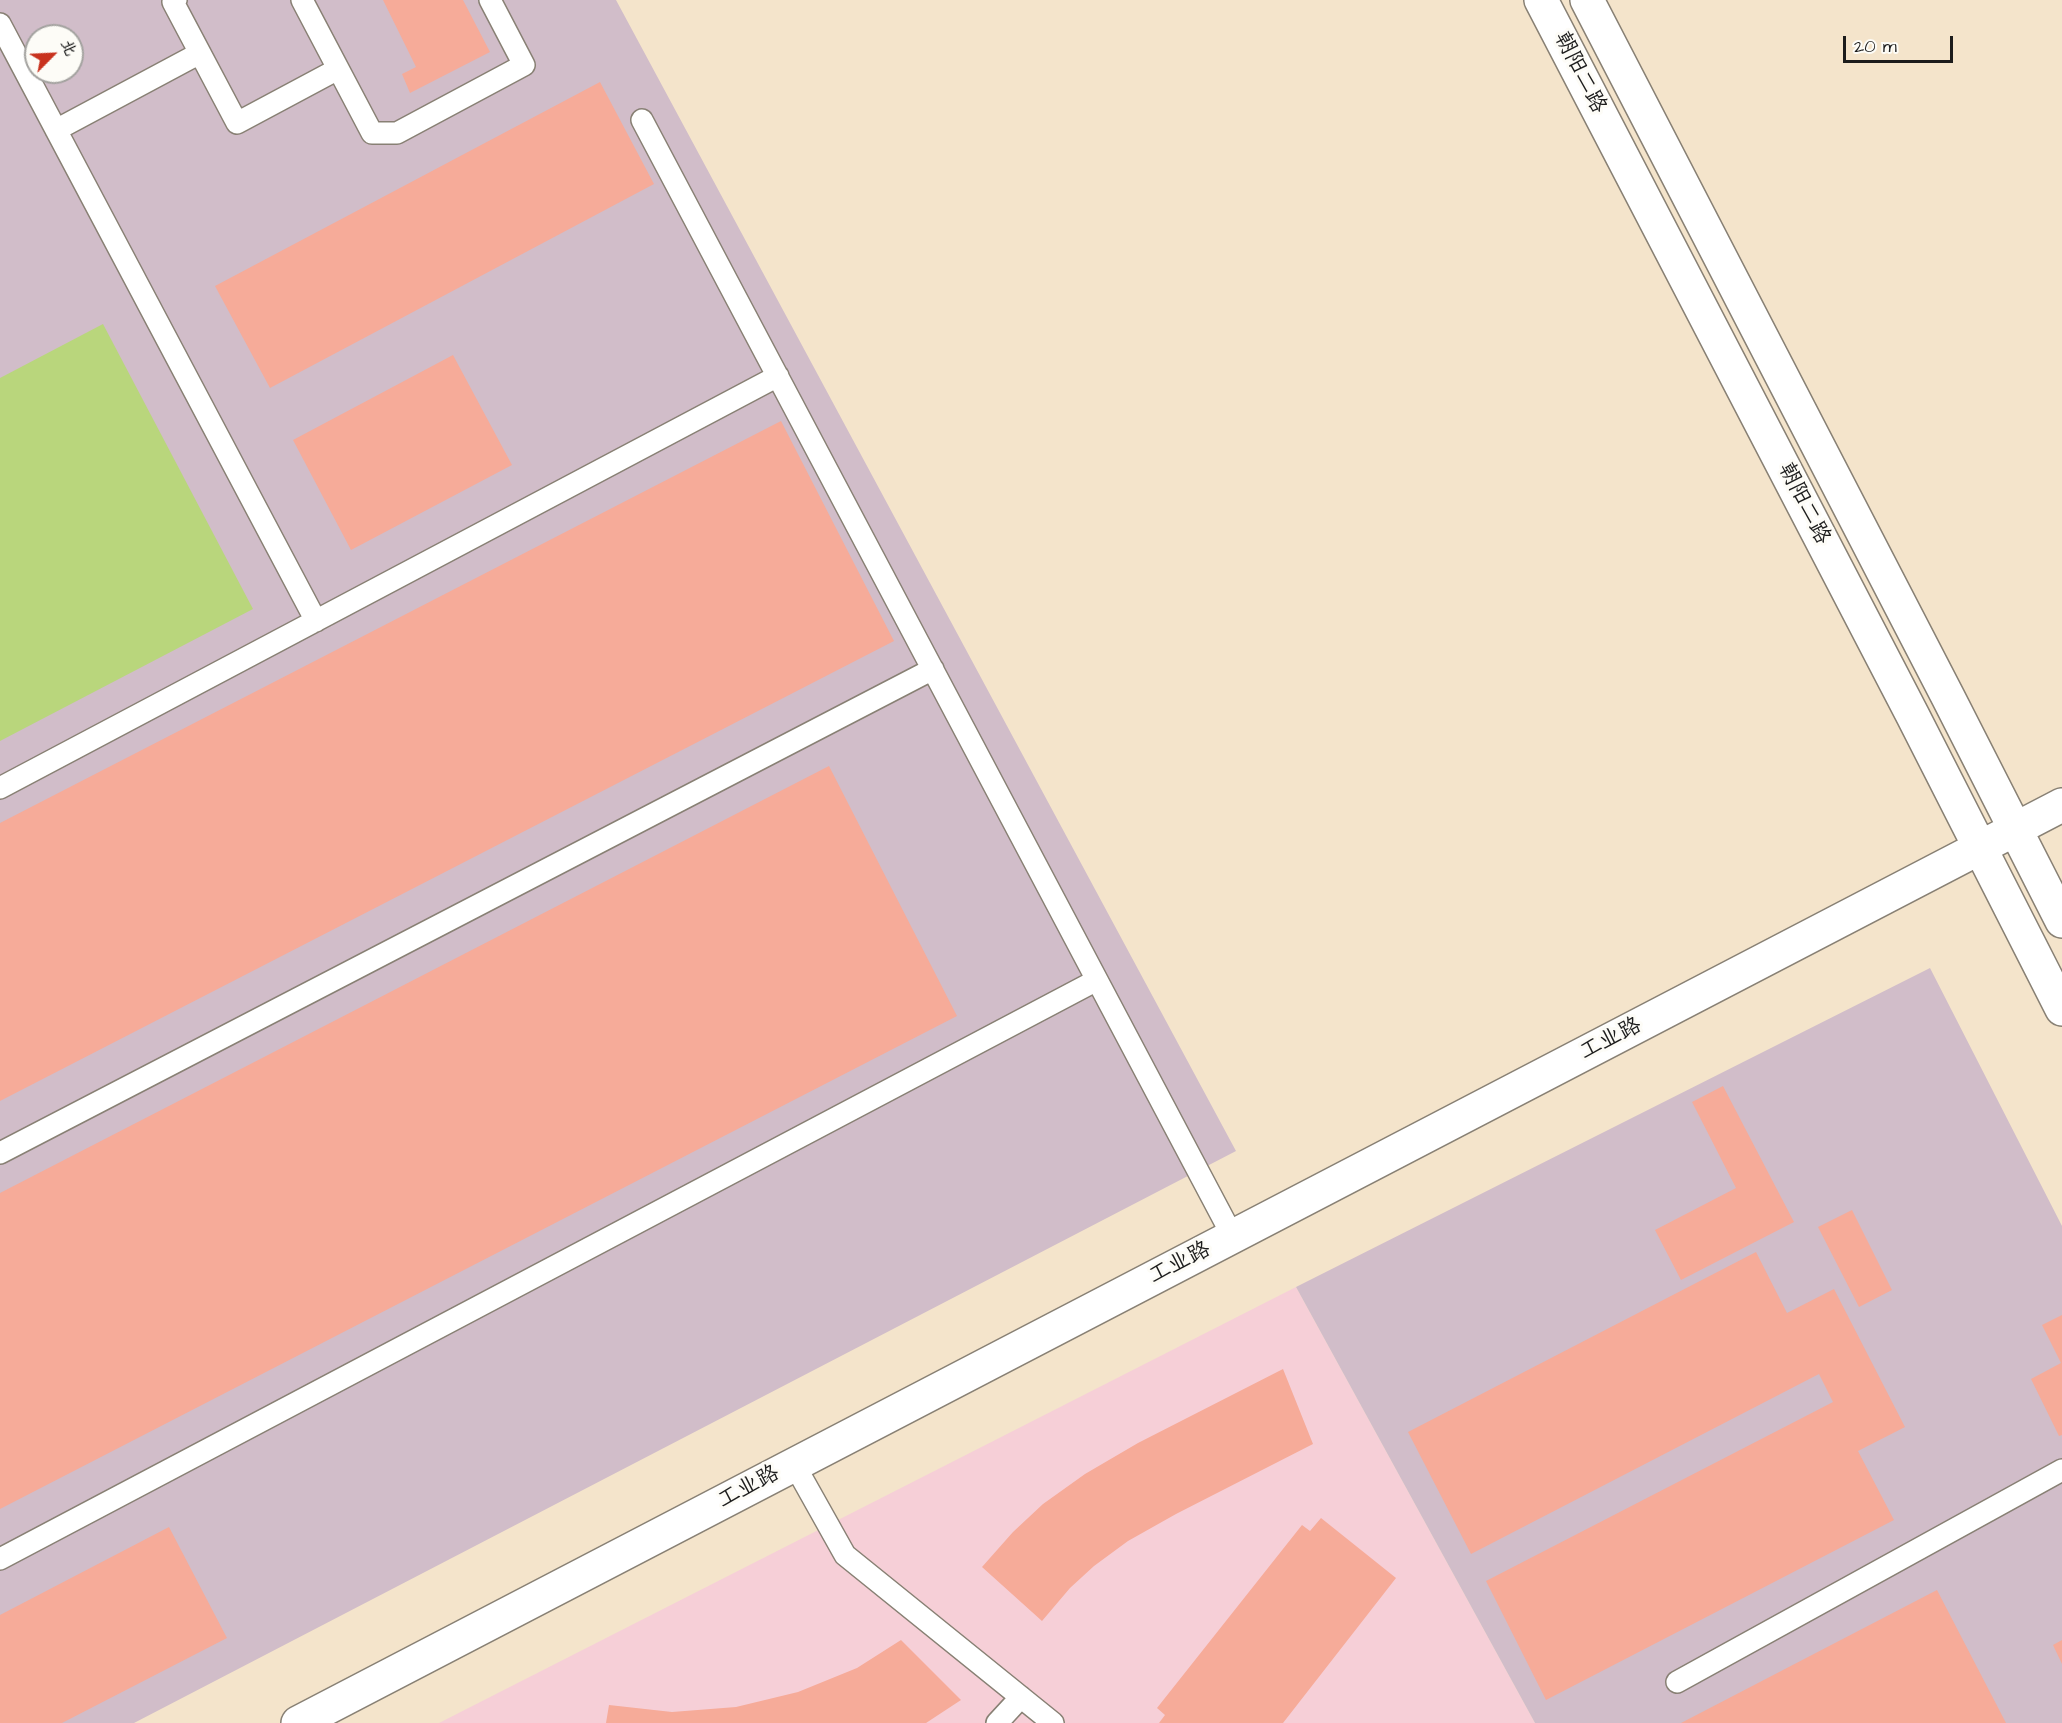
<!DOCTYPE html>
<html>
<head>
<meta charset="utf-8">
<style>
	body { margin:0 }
	#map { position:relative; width:2062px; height:1723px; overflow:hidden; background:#f4e4cb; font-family:"Architects Daughter","LXGW WenKai TC",sans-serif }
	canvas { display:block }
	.north { position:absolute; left:24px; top:24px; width:60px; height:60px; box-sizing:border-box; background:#fdfcf7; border:2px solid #a3a29f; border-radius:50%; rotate:66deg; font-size:16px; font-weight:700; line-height:24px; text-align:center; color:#1c1c1c }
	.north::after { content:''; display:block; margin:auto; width:21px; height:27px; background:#c8321e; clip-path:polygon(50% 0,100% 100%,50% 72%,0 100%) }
	.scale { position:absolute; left:1843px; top:36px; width:110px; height:27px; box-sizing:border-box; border:3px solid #1c1c1c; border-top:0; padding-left:8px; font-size:18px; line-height:21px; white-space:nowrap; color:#1c1c1c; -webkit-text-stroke:4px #fdfcf7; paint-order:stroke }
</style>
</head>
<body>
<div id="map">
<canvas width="2062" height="1723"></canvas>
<div class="north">北</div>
<div class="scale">20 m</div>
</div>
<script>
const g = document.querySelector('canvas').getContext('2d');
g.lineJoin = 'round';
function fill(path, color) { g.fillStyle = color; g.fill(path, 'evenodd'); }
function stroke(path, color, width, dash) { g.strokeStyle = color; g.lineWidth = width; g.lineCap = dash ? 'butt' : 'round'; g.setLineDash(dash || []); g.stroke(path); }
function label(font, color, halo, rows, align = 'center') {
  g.font = font + ' "Architects Daughter","LXGW WenKai TC",sans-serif'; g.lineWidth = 6; g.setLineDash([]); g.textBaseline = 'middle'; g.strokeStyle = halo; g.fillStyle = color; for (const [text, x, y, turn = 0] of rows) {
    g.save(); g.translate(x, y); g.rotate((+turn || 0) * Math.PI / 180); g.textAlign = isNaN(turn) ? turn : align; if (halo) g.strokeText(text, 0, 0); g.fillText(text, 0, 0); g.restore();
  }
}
const built = new Path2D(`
	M1296,1287L1535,1723H439Z`);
const industrial = new Path2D(`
	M0,0H616L1236,1151L134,1723H0ZM36,36H72V72H36Z
	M1930,968L2062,1226V1723H1535L1296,1287Z`);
const green = new Path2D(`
	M103,324L253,609L0,741V378Z`);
const building = new Path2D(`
	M383,0H463L490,52L410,93L402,74L416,67Z
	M600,82L654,184L270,388L215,286Z
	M453,355L512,465L351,550L293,440Z
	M781,421L894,641L0,1101V823Z
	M829,766L957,1016L0,1509V1193Z
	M1723,1086L1794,1222L1681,1280L1655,1230L1736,1188L1692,1102Z
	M1852,1210L1892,1290L1859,1307L1818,1227Z
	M1756,1252L1787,1313L1834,1289L1905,1427L1858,1451L1894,1520L1546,1700L1486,1581L1833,1402L1819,1374L1471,1554L1408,1432Z
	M2062,1315V1435L2059,1436L2031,1379L2061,1363L2042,1325Z
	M1283,1369L1313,1444L1176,1514L1128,1541L1094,1566L1070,1588L1042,1621L982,1567L1013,1532L1043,1504L1085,1474L1138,1443Z
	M1321,1518L1396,1578L1283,1723H1159L1165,1715L1157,1708L1302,1525L1310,1531Z
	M169,1527L227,1638L62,1723H0V1615Z
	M1937,1590L2006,1723H1681Z
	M901,1640L961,1700L926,1723H606L609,1705L672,1712L736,1707L798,1692L857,1668Z
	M2062,1640V1664L2053,1645Z`);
const service = new Path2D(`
	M176,0L173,2L237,123L338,69
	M302,0L372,133H397L524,65L490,0
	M0,24L316,621
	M642,120L1233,1237
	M56,130L200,53
	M0,788L778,376
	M0,1153L933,669
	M794,1464L845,1555L1053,1723
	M0,1559L1097,980
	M1677,1682L2062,1470
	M997,1723L1021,1697`);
const tertiary = new Path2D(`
	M1541,0L1913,716L2062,1009
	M1587,0L1948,697L2062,921
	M298,1723L2062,805`);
const streetNames = [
	["朝阳二路",1579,73,63],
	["朝阳二路",1803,504,63],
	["工业路",1611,1040,-27],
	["工业路",1180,1264,-27],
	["工业路",749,1488,-28]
];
fill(built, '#f6cfd7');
fill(industrial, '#d1bdc9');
fill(green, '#b9d67c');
fill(building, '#f6ab99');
stroke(service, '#888074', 24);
stroke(tertiary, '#888074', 36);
stroke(service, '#fff', 21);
stroke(tertiary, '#fff', 33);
label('22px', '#1c1c1c', '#fdfcf7', streetNames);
</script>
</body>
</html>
